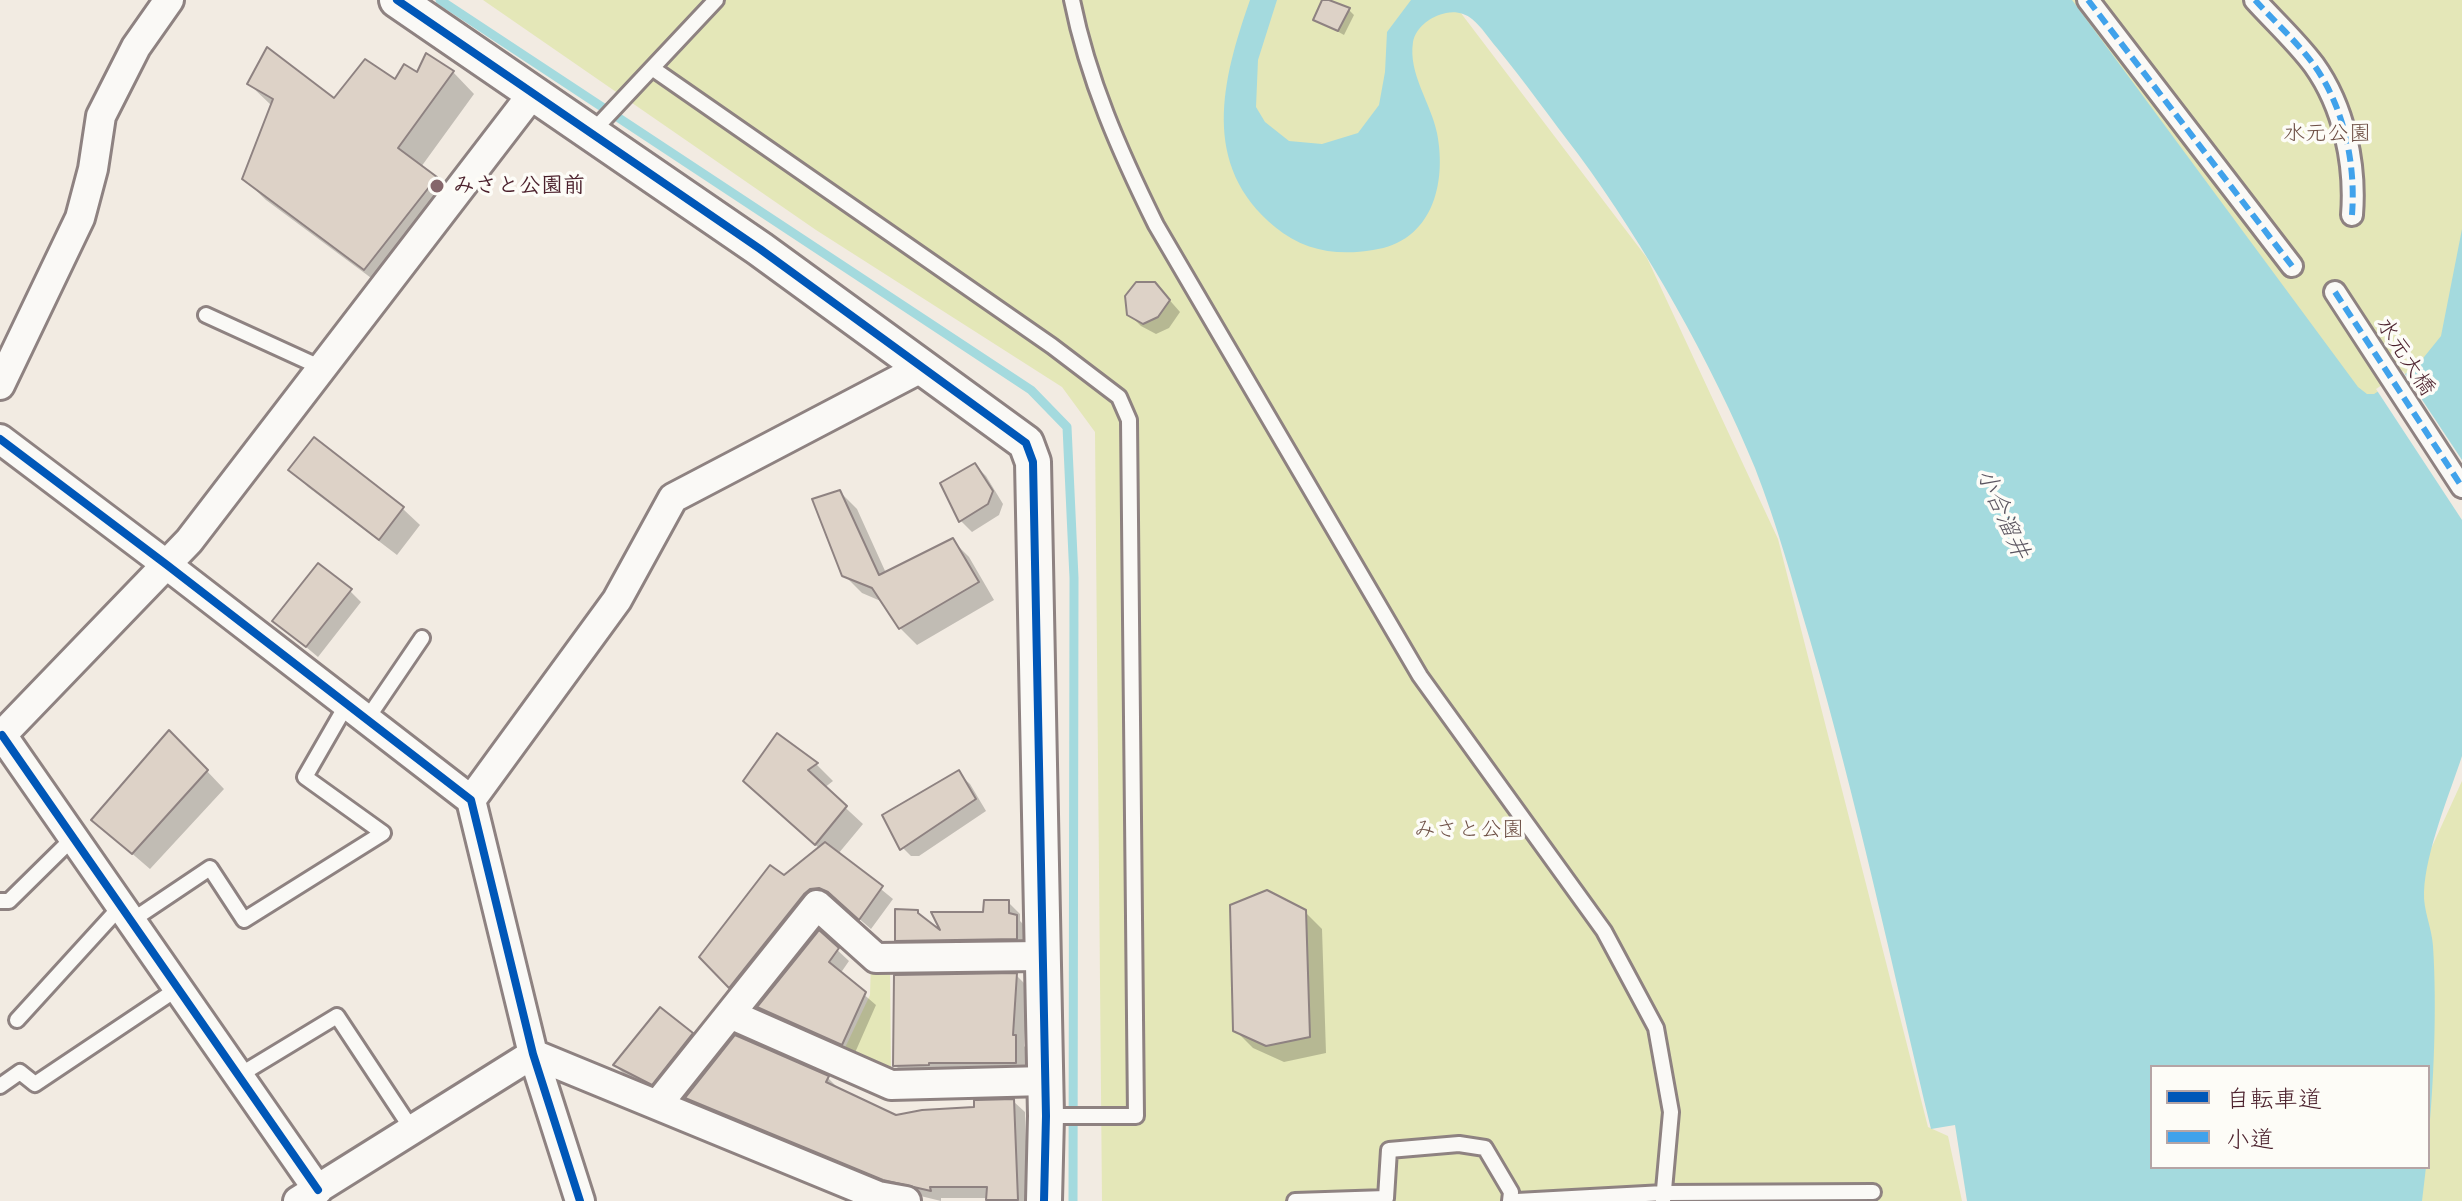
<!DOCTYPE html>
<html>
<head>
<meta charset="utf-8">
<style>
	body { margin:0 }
	#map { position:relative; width:2462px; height:1201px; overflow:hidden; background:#f2ebe2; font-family:"Shantell Sans","Klee One",sans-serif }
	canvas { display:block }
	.legend { position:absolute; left:2150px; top:1065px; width:280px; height:104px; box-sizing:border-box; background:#fdfcf7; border:2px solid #b5a4a5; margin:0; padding:10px 14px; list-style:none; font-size:24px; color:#4a1f2b }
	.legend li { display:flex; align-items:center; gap:16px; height:40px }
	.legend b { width:40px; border:2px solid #b5a4a5 }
</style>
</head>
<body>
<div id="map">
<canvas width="2462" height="1201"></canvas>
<ul class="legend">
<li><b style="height:10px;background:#0057b8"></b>自転車道</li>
<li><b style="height:10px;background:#40a2eb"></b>小道</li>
</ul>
</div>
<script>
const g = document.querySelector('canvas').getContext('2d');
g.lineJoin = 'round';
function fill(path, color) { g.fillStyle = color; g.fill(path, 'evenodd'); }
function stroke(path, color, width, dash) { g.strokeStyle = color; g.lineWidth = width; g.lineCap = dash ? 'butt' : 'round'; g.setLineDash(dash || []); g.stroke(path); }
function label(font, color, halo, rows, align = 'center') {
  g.font = font + ' "Shantell Sans","Klee One",sans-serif'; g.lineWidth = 7; g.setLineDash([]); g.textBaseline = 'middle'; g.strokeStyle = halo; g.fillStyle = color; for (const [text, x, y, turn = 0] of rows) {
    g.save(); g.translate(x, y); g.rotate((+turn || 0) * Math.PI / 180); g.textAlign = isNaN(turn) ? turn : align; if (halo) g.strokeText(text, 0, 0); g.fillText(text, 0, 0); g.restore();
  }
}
const green = new Path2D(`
	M483,0H1451L1647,258L1778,539L1928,1127L1948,1136L1962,1201H1102L1095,432L1062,387L816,230Z
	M2059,0H2462V547Z
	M2462,781V1201H2402L2403,1167H2428V1067L2409,897Z
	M871,962L890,963L891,1073L842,1054L870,995Z`);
const water = new Path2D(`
	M1250,0H1277L1258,60L1256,107L1265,122L1289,141L1322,144L1358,133L1379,105L1385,72L1387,32L1411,0H2072L2358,387L2367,394H2374L2416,367L2441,336L2462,229V756C2449,796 2426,850 2424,892C2423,910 2432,928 2433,946C2437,1007 2434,1083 2428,1143V1067H2152V1167H2426L2422,1201H1967L1955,1125L1931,1129C1892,966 1857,801 1810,640C1793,583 1777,524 1755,468C1712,363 1645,245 1578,154C1551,119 1525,82 1497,48C1489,39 1482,27 1472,19C1465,13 1455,11 1446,13C1431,16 1416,27 1413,42C1408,74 1431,103 1437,133C1447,184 1432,242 1373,250C1337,256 1304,251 1275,227C1200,165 1222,80 1250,0Z`);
const pier = new Path2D(`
	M2403,371L2462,460V520L2376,389Z`);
const shadow = new Path2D(`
	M1324,0L1349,10L1354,15L1344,35L1315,19Z
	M427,56L453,72L474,94L421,167L457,200L386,289L266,200L244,179L271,105L249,84L334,101L417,74Z
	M1166,296L1180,312L1169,328L1156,334L1141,326L1129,314Z
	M314,440L403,509L420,525L397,555L308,487L291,470Z
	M975,465L986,476L1003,504L999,515L972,532L961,521L942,484Z
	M840,492L857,509L886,573L952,540L969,557L994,600L917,645L900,628L883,602L862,593L844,575Z
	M350,591L361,602L318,657L275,621Z
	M186,749L224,789L150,869L93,820Z
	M816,764L833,781L824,788L863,824L838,854L893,899L871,929L841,903L832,899L822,900L741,998L702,957L784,878L820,849L745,781Z
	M958,773L970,784L986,811L919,856H911L899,844Z
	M1008,902L1020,914V921L1027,928V950L908,951L899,943L954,942L950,938L897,939L917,912L946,937Z
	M1305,912L1322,929L1326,1053L1284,1062L1253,1048L1235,1030Z
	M819,933L849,961L840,974L876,1005L854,1055L771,1018L760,1007Z
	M1016,975L1027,986L1024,1046L1026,1048L1027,1073L906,1076L895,1065Z
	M692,1035L703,1046L664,1094L626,1076L615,1065Z
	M828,1078L839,1089L896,1117L976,1109L1013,1101L1025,1112L1028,1201H990L988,1198H941V1201L896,1190L698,1109L687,1098Z`);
const stream = new Path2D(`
	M440,0L1031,390L1067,427L1074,578L1073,1201`);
const building = new Path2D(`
	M1322,0H1329L1350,8L1338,31L1313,20Z
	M267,47L334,98L365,59L395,79L404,64L417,72L426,53L454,71L398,148L437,177L364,270L242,179L273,99L247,84Z
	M1136,282H1155L1170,300L1158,317L1143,324L1127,315L1125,296Z
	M314,437L404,507L379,540L288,470Z
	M975,463L993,491L988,504L959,522L940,483Z
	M840,490L879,575L953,538L979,582L899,629L872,588L842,576L812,499Z
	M318,563L352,589L306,647L272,621Z
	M169,730L208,770L132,854L91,820Z
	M777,733L818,763L808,770L847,806L815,845L743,781Z
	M959,770L976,799L900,850L882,815Z
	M825,842L883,886L859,920L828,892L819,888L810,889L804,894L729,988L699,957L770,865L784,875Z
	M1267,890L1306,910L1310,1037L1266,1046L1233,1031L1230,905Z
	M984,900H1009V913L1017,915V939L895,941V909L918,910V913L940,930L931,912H983Z
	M819,930L839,948L829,962L866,992L842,1045L757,1007Z
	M1017,973L1013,1035H1016V1063H929V1065L893,1066L894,975Z
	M660,1007L693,1033L652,1085L613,1065Z
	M735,1035L829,1076L826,1082L896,1115L922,1110L974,1107V1100H977L1014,1099L1018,1200H986L987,1187H930L931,1191L883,1180L685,1098Z`);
const service = new Path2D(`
	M1072,0C1088,80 1120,152 1156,225L1420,676L1604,931L1656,1028L1671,1112L1663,1201
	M652,68L1052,346L1119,397L1129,420L1136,1116H1046
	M592,132L716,0
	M206,315L322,368
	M367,719L422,638
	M0,901H9L73,838
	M131,921L210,868L244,920L383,833L305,777L347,704
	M17,1020L121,906
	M238,1076L337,1016L413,1131
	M0,1086L20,1072L35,1084L177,989
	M1295,1201L1386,1198L1389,1150L1459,1144L1485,1148L1511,1192L1510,1201
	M1517,1201L1664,1193L1873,1192`);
const pedestrian = new Path2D(`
	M2088,0L2292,266
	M2255,0C2274,21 2297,42 2314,65C2344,107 2356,164 2352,215
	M2335,292L2462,487`);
const minor = new Path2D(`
	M0,385L80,218L93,169L101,116L136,47L169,0
	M0,439L167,565L471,800L533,1054L580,1201
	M2,735L318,1190
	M0,737L189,541L533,93
	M471,800L617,600L673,498L921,368
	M730,1014L891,1085L1045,1081
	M658,1104L817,905L876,958L1041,956
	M298,1201L533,1054L878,1196L906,1201`);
const tertiary = new Path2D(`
	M397,0L760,249L1026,443L1033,462L1046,1116L1044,1201`);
const quiet = new Path2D(`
	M2088,0L2292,266
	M2255,0C2274,21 2297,42 2314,65C2344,107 2356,164 2352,215
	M2335,292L2462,487`);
const cycleway = new Path2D(`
	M397,0L760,249L1026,443L1033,462L1046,1116L1044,1201
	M0,439L167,565L471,800L533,1054L580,1201
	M2,735L318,1190`);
const markers = [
	[437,186,8,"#85666b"]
];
const parkNames = [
	["水元公園",2327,134],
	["みさと公園",1469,830]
];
const poiNames = [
	["みさと公園前",453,186]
];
const streetNames = [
	["水元大橋",2405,357,57]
];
const waterNames = [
	["小合溜井",2002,514,66]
];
fill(green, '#e4e7b8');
fill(water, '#a4dade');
fill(pier, '#f2ebe2');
fill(shadow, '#0003');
stroke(stream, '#a4dade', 9);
fill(building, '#ddd2c7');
stroke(building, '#8e8281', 2);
stroke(service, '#8e8281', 20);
stroke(pedestrian, '#8e8281', 26);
stroke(minor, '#8e8281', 34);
stroke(tertiary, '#8e8281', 40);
stroke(service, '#faf9f6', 14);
stroke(pedestrian, '#faf9f6', 20);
stroke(minor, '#faf9f6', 28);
stroke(tertiary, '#faf9f6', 34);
stroke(quiet, '#40a2eb', 6, [12, 6]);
stroke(cycleway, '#0057b8', 8);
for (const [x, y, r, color] of markers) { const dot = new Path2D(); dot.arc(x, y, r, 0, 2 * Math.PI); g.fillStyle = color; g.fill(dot); stroke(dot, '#fdfcf7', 3); }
label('22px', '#6e5046', '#fdfcf7', parkNames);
label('bold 22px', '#4a1f2b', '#fdfcf7', poiNames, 'left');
label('22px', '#4a1f2b', '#fdfcf7', streetNames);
label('italic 24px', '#5b5560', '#fdfcf7', waterNames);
</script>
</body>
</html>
